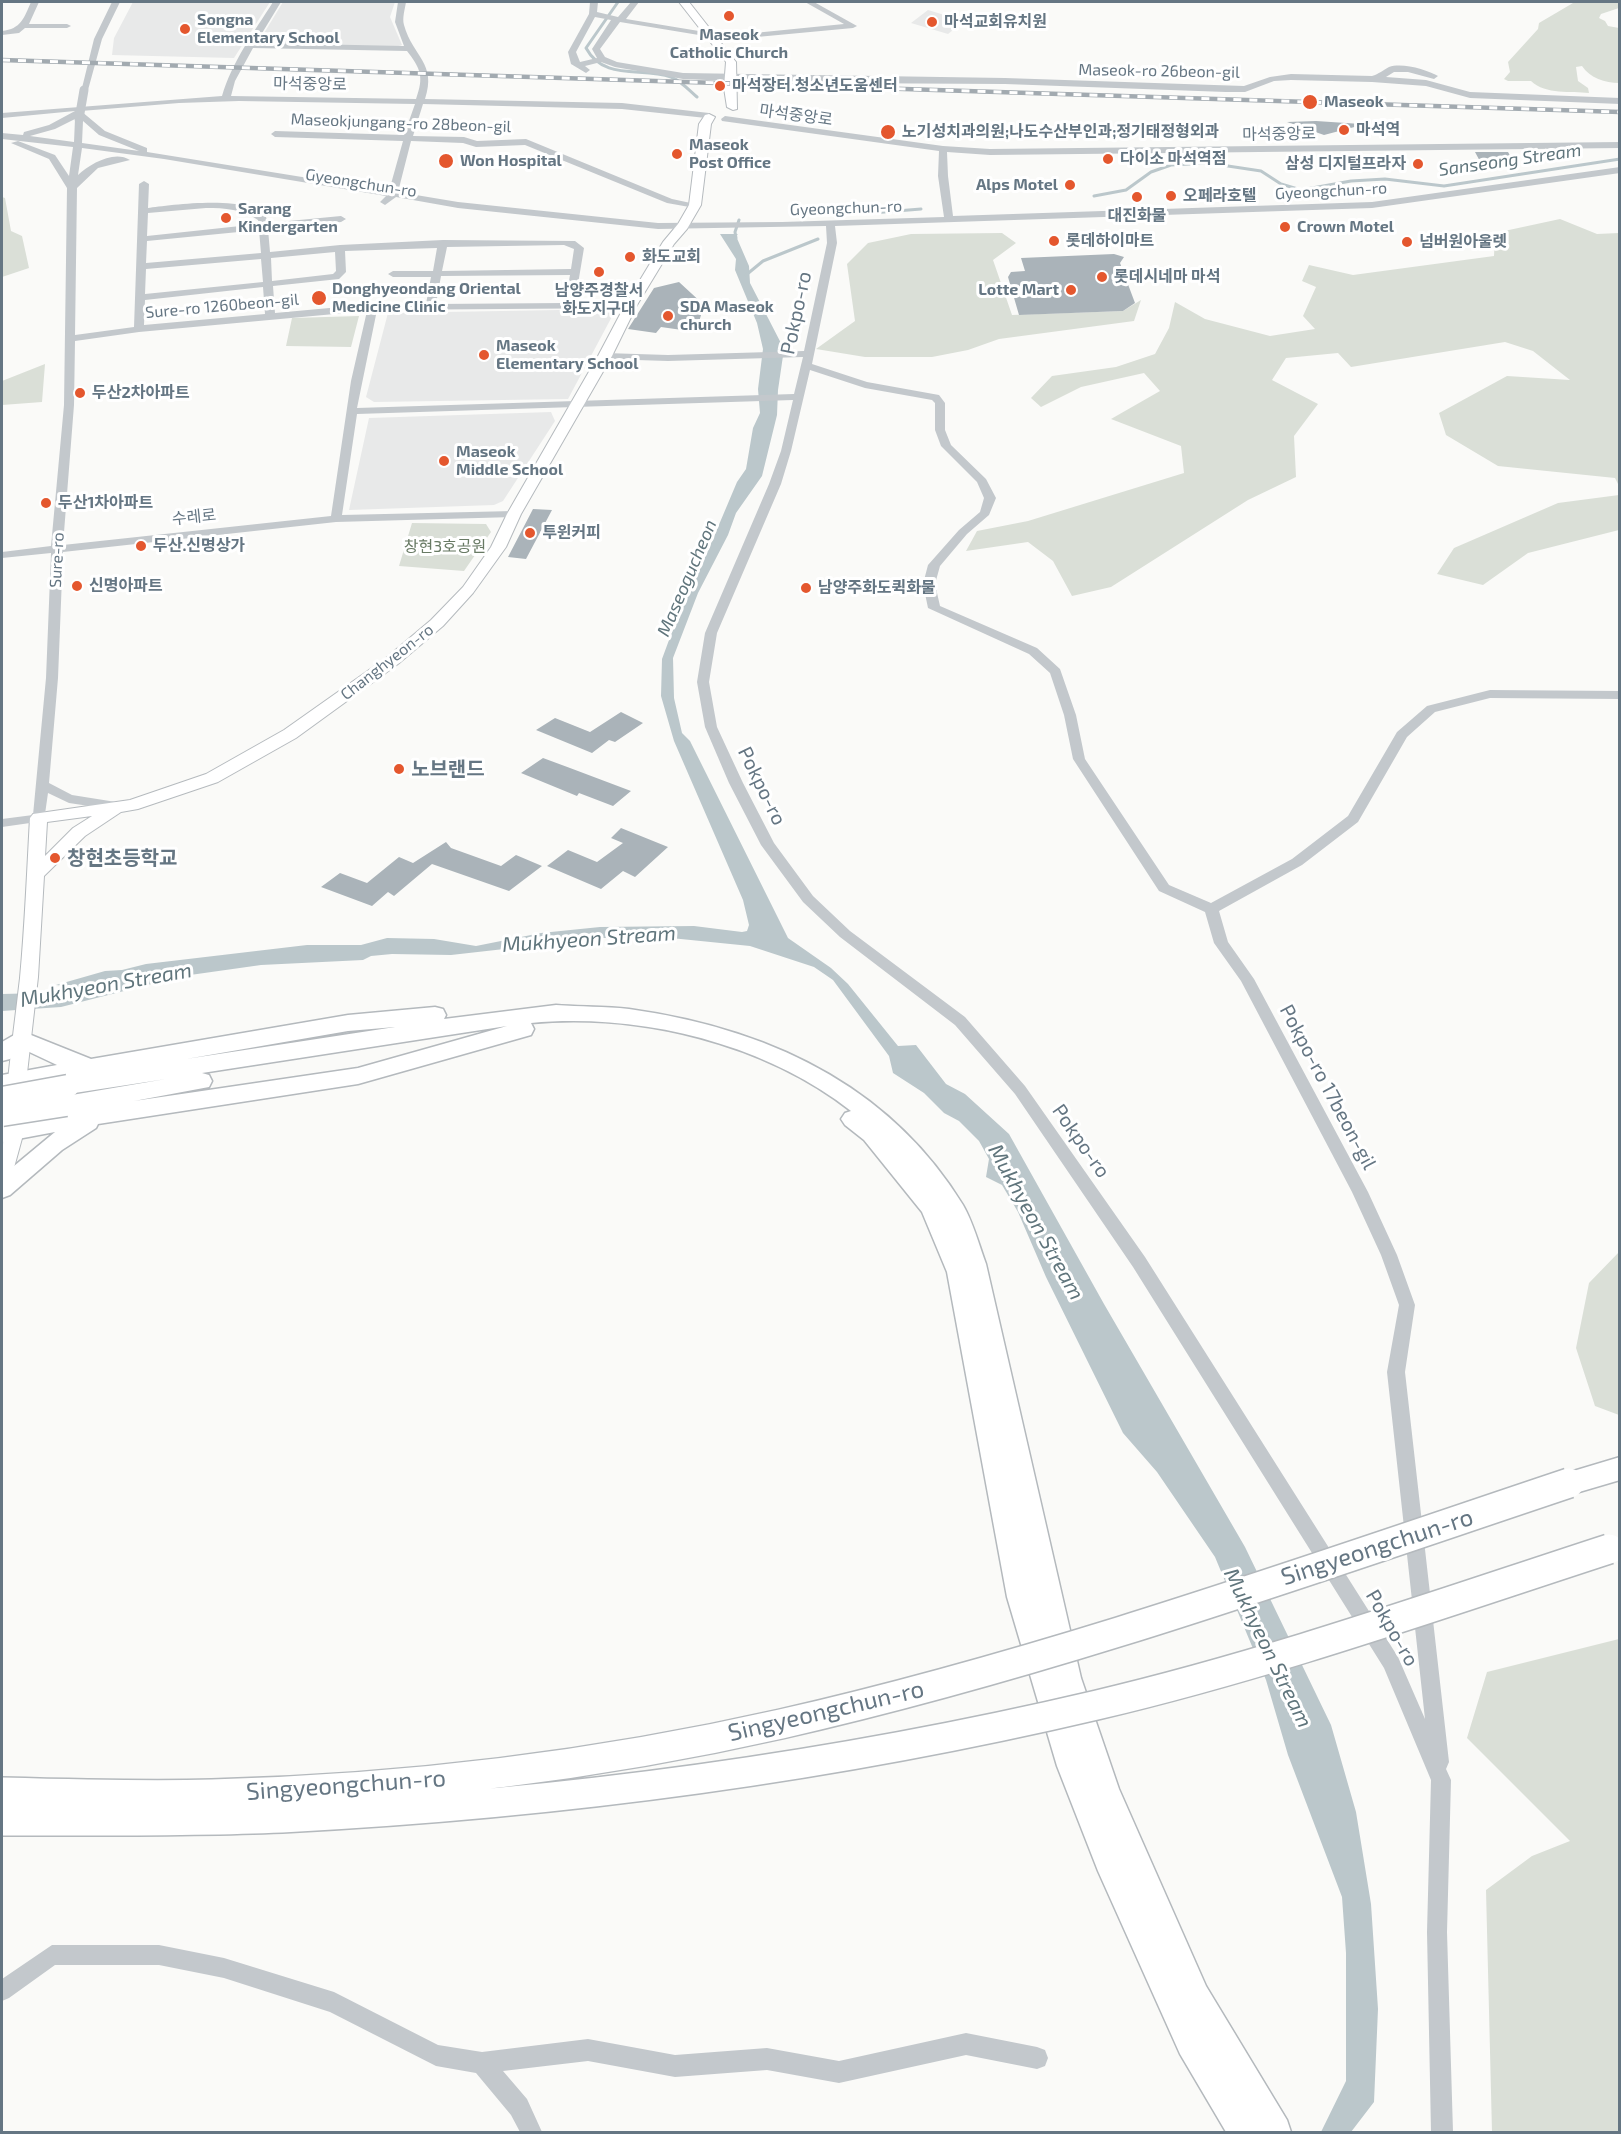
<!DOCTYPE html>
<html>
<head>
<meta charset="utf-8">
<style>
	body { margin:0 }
	#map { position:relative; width:1621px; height:2134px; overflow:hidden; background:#fafaf8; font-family:"Exo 2",sans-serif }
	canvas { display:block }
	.frame { position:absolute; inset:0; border:3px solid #657683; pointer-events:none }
</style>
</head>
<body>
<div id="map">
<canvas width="1621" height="2134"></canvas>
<div class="frame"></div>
</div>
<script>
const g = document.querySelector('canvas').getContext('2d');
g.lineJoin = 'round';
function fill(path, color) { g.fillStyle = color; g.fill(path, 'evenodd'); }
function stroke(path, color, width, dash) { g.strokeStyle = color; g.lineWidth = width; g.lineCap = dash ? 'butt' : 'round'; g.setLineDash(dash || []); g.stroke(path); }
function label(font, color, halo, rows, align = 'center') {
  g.font = font + ' "Exo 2","Noto Sans KR",sans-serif'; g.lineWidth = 6; g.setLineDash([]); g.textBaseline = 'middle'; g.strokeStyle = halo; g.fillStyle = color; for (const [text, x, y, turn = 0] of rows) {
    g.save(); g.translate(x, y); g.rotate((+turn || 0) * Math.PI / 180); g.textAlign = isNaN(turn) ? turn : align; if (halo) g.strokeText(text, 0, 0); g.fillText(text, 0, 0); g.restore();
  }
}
const built = new Path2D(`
	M133,2H270L234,58L112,55L114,38Z
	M283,2H395L390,17L402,45L396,47L258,43Z
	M928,10L951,17L950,24L958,26L948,34L911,23Z
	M616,309L568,399L374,402L366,397L388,313Z
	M551,412L555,421L503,501L494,505L349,510L369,418Z`);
const green = new Path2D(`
	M1582,2H1619V8L1601,14L1599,18L1605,21L1608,26L1619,28V83C1605,83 1590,78 1582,66L1576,67L1578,81L1588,88L1589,93C1571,91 1546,95 1531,81H1508L1504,79L1510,72L1508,62L1538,29L1539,23L1573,3Z
	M2,197L5,198L11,231L22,236L29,268L2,277Z
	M1560,219L1597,234L1619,233V486L1615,478L1498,466L1446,435L1439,413L1507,376L1570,380L1533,351L1505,342L1351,367L1338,353L1286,358L1272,380L1318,404L1294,436L1296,477L1248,500L1111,587L1072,596L1053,561L1028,542L966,551L977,531L1028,521L1184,473L1181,446L1111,419L1160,391L1144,373L1081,387L1041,407L1031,398L1052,376L1116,367L1155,354L1169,328L1175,302L1205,319L1270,336L1315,329L1303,316L1316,287L1302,281L1309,265L1353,275L1494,256L1495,233Z
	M1002,233L1016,243L993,260L1012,315L1123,311L1141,300L1134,321L999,339L968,350L932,357H865L816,349L855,321L847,264L868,243L911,234Z
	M359,316L351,347L286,346L292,318Z
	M45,364L42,402L2,405V381Z
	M1619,495V530L1528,553L1483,585L1437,574L1454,548L1558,503Z
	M412,523L486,524L491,532L464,571L399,566Z
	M1619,1252V1415L1595,1406L1576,1348L1589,1283Z
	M1619,1639V2132H1492L1486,1890L1532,1856L1570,1841L1467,1738L1487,1672Z`);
const water = new Path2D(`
	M720,234H738L736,236L749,266L750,283L784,349L778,390L777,415L762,476L736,513L728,535L698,593L673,658L674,698L682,733L690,741L788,938L831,968L848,984L898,1046L916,1045L946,1084L965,1094L1009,1134L1104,1304L1245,1547L1331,1725L1356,1812L1371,1904L1378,2009L1374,2102L1351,2132H1321L1346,2081V1953L1342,1897L1288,1755L1266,1680L1215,1557L1157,1472L1123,1433L1046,1277L1018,1212L1002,1185L986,1177L989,1159L979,1141L959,1121L944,1113L924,1093L893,1073L889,1056L833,980L814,967L750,946L661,937L602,938L451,955L392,954L371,956L363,960L261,965L183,976L61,1007L2,1011V994L43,993L65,986L56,985L105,971L122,970L146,964L307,945H361L387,938L434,939L476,946L541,933L600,927L694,926L742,932L747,931L749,925L743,900L674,741L661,696L662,659L686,594L707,553L737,482L746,469L753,428L760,413L758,389L763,349L757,323L735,270L736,259Z`);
const stream = new Path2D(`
	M618,2L586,48C604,81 640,67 671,77C681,81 689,90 697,97
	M1094,196L1126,190L1151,172L1171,165L1208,163L1261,171L1281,184L1301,190L1351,181L1385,179L1444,186L1620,159
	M872,213L921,209
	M736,238L735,232L739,220
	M746,275L763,261L818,239`);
const building = new Path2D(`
	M1316,121L1361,124L1362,125L1324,135L1287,122Z
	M1475,152H1508L1515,164L1482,165Z
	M1114,254L1124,257L1120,263L1135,303L1123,311L1019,315L1008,277L1011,272L1025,271L1021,258Z
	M679,282L704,305L696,332L661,327L656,333L628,329L654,288Z
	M533,509L552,510L526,559L508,557Z
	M621,712L643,723L615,742L609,740L592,753L536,730L555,718L590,732Z
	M543,758L570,768L631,791L613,806L579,793L577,796L521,773Z
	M621,828L668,847L635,877L623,871L601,889L547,866L568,850L597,862L623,843L611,838Z
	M446,842L451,848L501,866L516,855L542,866L509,891L432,864L394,896L388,892L372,906L321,887L340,873L367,883L399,857L413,863Z`);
const minor = new Path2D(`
	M31,2H39L29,24H67L71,26L67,28H25L19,33L2,35V31C21,29 24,18 31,2Z
	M112,2H120L102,39L88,90L81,92L94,39Z
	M273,2H281L256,43L404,46L395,22L398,2H406C405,9 402,18 404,25C413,57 437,63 425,99L622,103L709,113L710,115L706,118L622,109L423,104L413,136L464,137L477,141L526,139L672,199L700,205L695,208L667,203L525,145L476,147L463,143L411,141L398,192L458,202L658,223L782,222L944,217L938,176L939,151L722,121L721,119L725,116L943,146L990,149L1620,142V148L990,155L947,152L948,176L953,216L1372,202L1620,167V173L1372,208L835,226L837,243L812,364L867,382L939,395L945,403V430L951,445L986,479L996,498L989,515L967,534L940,566L935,584L940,606L1037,648L1060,669L1076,715L1085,759L1169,885L1211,903L1292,859L1348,816L1397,732L1427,706L1490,690L1620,691V699L1490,698L1435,712L1407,737L1358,822L1302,865L1219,911L1228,942L1254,979L1368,1192L1397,1255L1415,1305L1405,1372L1449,1762L1446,1769L1451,1780L1447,1932L1453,2132H1431L1427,1932L1431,1780L1384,1668L1133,1267L1015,1094L955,1025L840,937L803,902L761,845L729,783L705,727L697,682L705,633L769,484L781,451L793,400L357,414L342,515L514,511L520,514L514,517L336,522L63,552L58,678L49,783L72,795L116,802L123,806L116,810L69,803L48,793L44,821L2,827V819L33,815L46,678L51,553L2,558V552L51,546L64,405L67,188L49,159L11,143L18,141L55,155L69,176L73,147L2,139V133L23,135L24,132L49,125L75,111L2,118V113L222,96C232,62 254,32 273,2ZM253,48L407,51C421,69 424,77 416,99L231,96L235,81ZM239,101L415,104L404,135L275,131L271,134L275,137L403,141L389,191L147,152V148L105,131L81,111L179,103ZM75,119L74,142L30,136L55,129ZM83,121L99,135L139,151L82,143ZM82,148L164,159L386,196L380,202L385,205L396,197L458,208L658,229L826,226L827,243L804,351L668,355L605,353L600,356L605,359L668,361L803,357L794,394L357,408L377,310L631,308L636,305L631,302H575L584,248L575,241L443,240L340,245L270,252L268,229L341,222L346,219L341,216L268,223C265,192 169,205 148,208L149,184L144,181L139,184L134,327L75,335L77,188L98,168L130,160C114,150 90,164 78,175ZM206,208C225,208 242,209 258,220L259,224L147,236L148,213ZM259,230L261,253L146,263L147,241ZM564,245L574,249L571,269L442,271L447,247ZM437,248L433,271H393L388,274L393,277H431L426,304H373L275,313L273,286L339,279L346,272L345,251ZM335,252L336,271L333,274L272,281L271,258ZM261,259L263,282L145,294L146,269ZM570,275L565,303L436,304L441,276ZM263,287L265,314L144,325L145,300ZM367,311L351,381L331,516L63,545L74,405L75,341L139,332ZM810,370L865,388L932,400L935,403V430L941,446L977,482L984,498L980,512L959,530L928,565L923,584L928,608L1029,654L1050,673L1064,715L1073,759L1159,891L1205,912L1214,943L1241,981L1352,1192L1381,1255L1399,1305L1387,1372L1425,1719L1398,1657L1145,1257L1025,1086L965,1017L850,931L813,896L774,843L743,783L717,727L709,682L717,633L781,484L791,451Z
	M590,2H598L597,12L618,17L631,2H639L626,19L711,33H714V37L844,24L805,2H814L857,26L853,28L714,41H711V37L620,22L600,49L605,57L617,62L683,73L1005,78L1244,86L1270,77L1291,74L1372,76C1379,74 1383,70 1389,67C1402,62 1428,70 1438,76L1434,79L1408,72H1394L1386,77L1426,80L1470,92L1620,98V104L1470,98L1426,86L1372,82L1291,80L1274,81L1245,92H1226L1005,84L826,83L734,78L730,81L683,79L615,67L601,62L585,66L590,70L586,73L571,64L568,52L589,14ZM595,17L611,20L592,49L597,58L580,62L576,52Z
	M52,1945H159L224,1958L334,1992L438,2045L482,2052L588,2039L675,2055L767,2048L839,2061L966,2033L1037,2047L1045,2050L1048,2058L1045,2066L1037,2069L966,2055L839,2083L767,2070L675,2077L588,2061L503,2071L527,2099L542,2132H520L511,2115L476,2073L436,2066L330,2012L224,1978L159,1965H55L9,1998L2,2001V1979Z`);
const major = new Path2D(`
	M679,2H689L736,62L737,109L733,110L727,107L724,88L726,62Z
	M709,114L715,117L711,124L701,205L687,229L674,244L637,305L612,356L521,514L506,547L473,593L443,626L398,664L296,738L218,782L138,809L121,812L85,836L44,876L38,977L26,1082L24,1131L12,1175L9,1181L2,1183C2,1114 12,1046 20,978C25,925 27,871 30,818L33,814L130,800L206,774L284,730L386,658L431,620L463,587L491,547L507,514L598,356L625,305L663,242L678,224L689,205L699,124L705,115ZM92,816L73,828L45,856L47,822Z`);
const highway = new Path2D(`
	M556,1005C580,1007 605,1006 629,1009C765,1028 889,1084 963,1205C973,1222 979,1245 986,1264L1081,1678L1119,1789L1206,1986L1287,2120L1291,2132H1226L1180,2054L1098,1871L1057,1766L1007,1597L947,1272L922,1212L864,1140L845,1125L841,1119L845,1113L851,1111C764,1043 640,1013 531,1023L534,1029L531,1035L358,1084L98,1124L96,1128L62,1150L10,1195L2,1198V1176L55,1132L2,1142V1124L64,1113L58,1111L55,1105L58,1099L66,1096L166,1079L68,1094L60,1092L57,1086L59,1081L2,1091V1075L57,1065L23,1049L10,1059L2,1061V1042L21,1031L91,1059L348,1015L435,1007L443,1009L446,1015L444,1019ZM507,1026L358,1068L134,1101L209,1087L212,1081L209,1075L202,1073ZM395,1027L186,1059L348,1031Z
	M1620,1457V1480L1569,1495L1560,1491L1556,1483L1560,1475Z`);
const rail = new Path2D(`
	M2,60L1620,112`);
const minorBridge = new Path2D(`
	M79,119L84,90`);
const highwayBridgeFar1 = new Path2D(`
	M2,1098L68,1086
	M2,1115L66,1105`);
const highwayBridge = new Path2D(`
	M2,1792C72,1794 142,1796 212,1794C403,1789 595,1766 781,1724C1049,1663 1309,1570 1569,1483
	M2,1821C95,1821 189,1822 282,1818C556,1804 829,1768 1097,1705C1271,1664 1440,1604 1609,1549`);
const markers = [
	[729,16,6,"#e4572e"],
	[932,22,6,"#e4572e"],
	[185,29,6,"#e4572e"],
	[720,86,6,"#e4572e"],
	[1310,102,8,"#e4572e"],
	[1344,130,6,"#e4572e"],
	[888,132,8,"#e4572e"],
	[677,154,6,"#e4572e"],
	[1108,159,6,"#e4572e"],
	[446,161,8,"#e4572e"],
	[1418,164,6,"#e4572e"],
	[1070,185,6,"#e4572e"],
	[1171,196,6,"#e4572e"],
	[1137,197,6,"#e4572e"],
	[226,218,6,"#e4572e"],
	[1285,227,6,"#e4572e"],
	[1054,241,6,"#e4572e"],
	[1407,242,6,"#e4572e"],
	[630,257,6,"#e4572e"],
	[599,272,6,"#e4572e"],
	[1102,277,6,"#e4572e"],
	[1071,290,6,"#e4572e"],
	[319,298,8,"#e4572e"],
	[668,316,6,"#e4572e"],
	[484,355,6,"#e4572e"],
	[80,393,6,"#e4572e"],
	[444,461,6,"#e4572e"],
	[46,503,6,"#e4572e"],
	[530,533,6,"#e4572e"],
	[141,546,6,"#e4572e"],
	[77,586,6,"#e4572e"],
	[806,588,6,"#e4572e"],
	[399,769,6,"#e4572e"],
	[55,858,6,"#e4572e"]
];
const farPoinames = [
	["Songna",197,20],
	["Elementary School",197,38],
	["마석교회유치원",944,22],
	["Maseok",729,35,"center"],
	["Catholic Church",729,53,"center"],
	["마석장터.청소년도움센터",732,86],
	["Maseok",1324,102],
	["마석역",1356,130],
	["노기성치과의원;나도수산부인과;정기태정형외과",902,132],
	["Maseok",689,145],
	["Post Office",689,163],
	["다이소 마석역점",1120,159],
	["Won Hospital",460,161],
	["삼성 디지털프라자",1406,164,"right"],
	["Alps Motel",1058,185,"right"],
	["오페라호텔",1183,196],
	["Sarang",238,209],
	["Kindergarten",238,227],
	["대진화물",1137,216,"center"],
	["Crown Motel",1297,227],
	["롯데하이마트",1066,241],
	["넘버원아울렛",1419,242],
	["화도교회",642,257],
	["롯데시네마 마석",1114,277],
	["Donghyeondang Oriental",332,289],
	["Medicine Clinic",332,307],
	["Lotte Mart",1059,290,"right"],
	["남양주경찰서",599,291,"center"],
	["화도지구대",599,309,"center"],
	["SDA Maseok",680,307],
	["church",680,325],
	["Maseok",496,346],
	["Elementary School",496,364],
	["두산2차아파트",92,393],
	["Maseok",456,452],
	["Middle School",456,470],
	["두산1차아파트",58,503],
	["투윈커피",542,533],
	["두산.신명상가",153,546],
	["신명아파트",89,586],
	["남양주화도퀵화물",818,588]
];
const farStreetnames = [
	["Maseok-ro 26beon-gil",1159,71,1],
	["마석중앙로",310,84,1],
	["마석중앙로",796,115,8],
	["Maseokjungang-ro 28beon-gil",401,123,2],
	["마석중앙로",1279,134,-1],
	["Gyeongchun-ro",361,183,9],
	["Gyeongchun-ro",1331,191,-3],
	["Gyeongchun-ro",846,208,-2],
	["Sure-ro 1260beon-gil",222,306,-5],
	["수레로",194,517,-6],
	["Sure-ro",57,560,-87],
	["Changhyeon-ro",387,662,-38]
];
const farParknames = [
	["창현3호공원",445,547]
];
const farWaternames = [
	["Sanseong Stream",1510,160,-8],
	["Maseogucheon",687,578,-67]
];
const streetNames = [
	["Pokpo-ro",796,313,-78],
	["Pokpo-ro",762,786,64],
	["Pokpo-ro 17beon-gil",1328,1087,62],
	["Pokpo-ro",1081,1141,55],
	["Pokpo-ro",1392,1628,60]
];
const poiNames = [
	["노브랜드",411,769],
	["창현초등학교",67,858]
];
const waterNames = [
	["Mukhyeon Stream",589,939,-4],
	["Mukhyeon Stream",106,985,-10],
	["Mukhyeon Stream",1036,1222,61],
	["Mukhyeon Stream",1268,1648,64]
];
const nearStreetnames = [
	["Singyeongchun-ro",1377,1547,-18],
	["Singyeongchun-ro",826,1711,-13],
	["Singyeongchun-ro",346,1785,-4]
];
fill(built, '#e8e9e9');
fill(green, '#dadfd7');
fill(water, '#bbc7cb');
stroke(stream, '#bbc7cb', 3);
fill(building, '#aab3b9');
stroke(major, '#b5babe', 2);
stroke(highway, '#b4b9bd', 3);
fill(minor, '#c3c8cc');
fill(major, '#fff');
fill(highway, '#fff');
stroke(rail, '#a2aab0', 4.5);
stroke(rail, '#fff', 3, [8]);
stroke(highwayBridgeFar1, '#b4b9bd', 25, []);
stroke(highwayBridge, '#b4b9bd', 32, []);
stroke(minorBridge, '#c3c8cc', 9);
stroke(highwayBridgeFar1, '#fff', 22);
stroke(highwayBridge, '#fff', 29);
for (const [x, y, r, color] of markers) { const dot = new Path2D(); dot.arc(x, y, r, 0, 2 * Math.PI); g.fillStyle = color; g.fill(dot); stroke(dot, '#fff', 2); }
label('bold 16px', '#657683', '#fff', farPoinames, 'left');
label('16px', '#657683', '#fff', farStreetnames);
label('16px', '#687a64', '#fff', farParknames);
label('italic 18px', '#60757c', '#fff', farWaternames);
label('20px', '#657683', '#fff', streetNames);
label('bold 20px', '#657683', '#fff', poiNames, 'left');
label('italic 21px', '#60757c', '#fff', waterNames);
label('24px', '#657683', '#fff', nearStreetnames);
</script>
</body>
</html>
